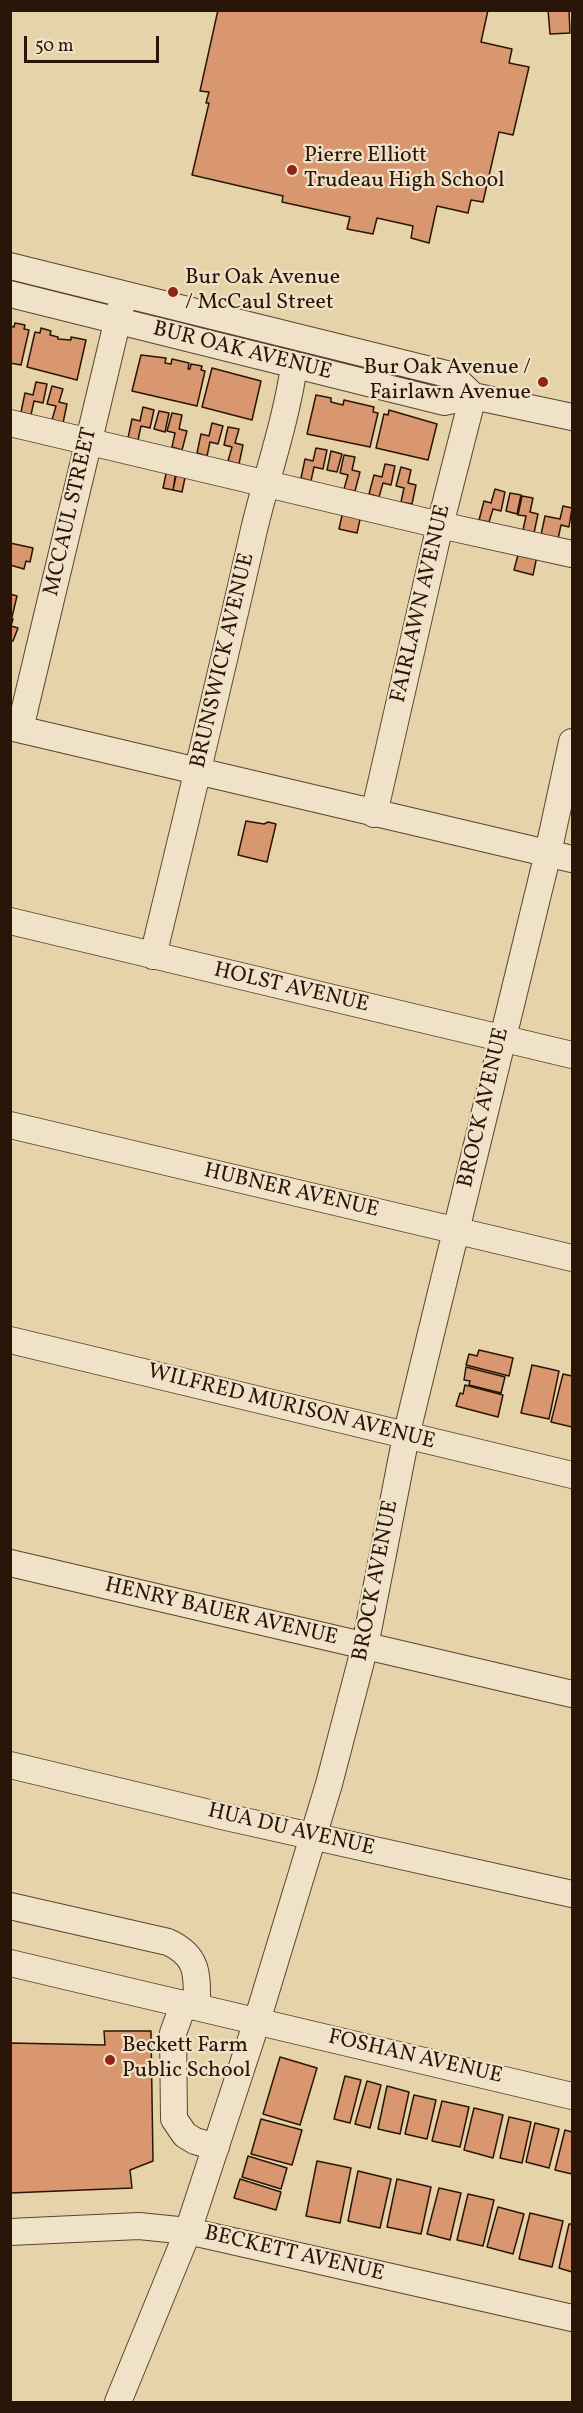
<!DOCTYPE html>
<html>
<head>
<meta charset="utf-8">
<style>
	body { margin:0 }
	#map { position:relative; width:583px; height:2413px; overflow:hidden; background:#e7d3aa; font-family:Vollkorn,serif }
	canvas { display:block }
	.frame { position:absolute; inset:0; border:12px solid #2a1509; pointer-events:none }
	.scale { position:absolute; left:24px; top:36px; width:135px; height:27px; box-sizing:border-box; border:3px solid #2a1509; border-top:0; padding-left:8px; font-size:18px; line-height:21px; white-space:nowrap; color:#2a1509; -webkit-text-stroke:4px #efe2c8; paint-order:stroke }
</style>
</head>
<body>
<div id="map">
<canvas width="583" height="2413"></canvas>
<div class="frame"></div>
<div class="scale">50 m</div>
</div>
<script>
const g = document.querySelector('canvas').getContext('2d');
g.lineJoin = 'round';
function fill(path, color) { g.fillStyle = color; g.fill(path, 'evenodd'); }
function stroke(path, color, width, dash) { g.strokeStyle = color; g.lineWidth = width; g.lineCap = dash ? 'butt' : 'round'; g.setLineDash(dash || []); g.stroke(path); }
function label(font, color, halo, rows, align = 'center') {
  g.font = font + ' Vollkorn,serif'; g.lineWidth = 4.5; g.setLineDash([]); g.textBaseline = 'middle'; g.strokeStyle = halo; g.fillStyle = color; for (const [text, x, y, turn = 0] of rows) {
    g.save(); g.translate(x, y); g.rotate((+turn || 0) * Math.PI / 180); g.textAlign = isNaN(turn) ? turn : align; if (halo) g.strokeText(text, 0, 0); g.fillText(text, 0, 0); g.restore();
  }
}
const building = new Path2D(`
	M218,10H488L481,42L512,49L509,63L529,67L513,135L499,132L483,202L471,200L468,213L437,206L429,243L411,238L413,226L377,218L373,234L347,229L350,217L282,202L283,196L192,175L209,103H206L209,92L200,91Z
	M548,10H569L570,33L550,34Z
	M15,323L25,325L24,329L29,330L21,365L10,363V326L14,327Z
	M41,328L51,331L50,335L58,337V339L71,340V337L86,340L77,380L27,367L35,332L40,333Z
	M141,355L166,358L165,363L171,364L172,359L189,363L188,369H190L191,364L202,366L201,370L205,371L197,406L132,391Z
	M212,368L261,381L252,420L202,407Z
	M36,382L47,384L43,403L34,401L31,415L21,412L25,393L33,395Z
	M52,386L63,389L59,402L67,404L63,423L52,420L56,406L47,404Z
	M316,395L331,398V402L343,405L344,400L374,407L373,412L378,413L370,447L307,434Z
	M143,407L154,410L150,428L141,426L138,440L128,438L132,419L140,421Z
	M389,410L437,424L428,460L376,448L384,414L388,415Z
	M159,411L169,413L165,432L154,429Z
	M172,413L182,415L179,429L187,431L182,450L172,447L175,433L167,431Z
	M212,423L223,426L218,444L210,442L207,456L197,453L201,434L209,436Z
	M228,427L239,429L235,443L243,445L239,464L228,461L232,447L224,445Z
	M316,448L327,450L323,469L314,467L311,481L301,478L305,459L313,461Z
	M331,451L342,454L337,472L327,470Z
	M344,455L355,457L352,470L360,472L355,491L344,489L348,475L340,473Z
	M385,464L395,466L391,485L383,483L379,497L369,494L374,475L382,477Z
	M401,467L411,470L408,483L416,485L412,504L401,502L404,488L396,486Z
	M167,469L176,471L173,490L163,488Z
	M177,471L186,473L182,492L173,490Z
	M495,489L505,492L501,511L493,509L489,522L479,520L484,501L491,503Z
	M510,493L521,495L517,514L506,511Z
	M522,496L533,498L530,512L538,514L534,533L523,530L526,516L518,515Z
	M563,506L572,508L569,527L561,525L558,539L541,535L545,516L560,519Z
	M343,511L361,515L357,533L339,529Z
	M10,543L33,548L30,562L26,561L24,569L10,565Z
	M519,551L537,556L533,575L514,570Z
	M10,594L17,596L12,617H10Z
	M10,618L13,619L11,626L18,628L13,641H10Z
	M246,821L264,824L268,822L276,824L267,862L238,855Z
	M479,1350L513,1358L509,1376L466,1365L469,1354L477,1356Z
	M532,1365L559,1371L549,1419L521,1413Z
	M466,1367L505,1377L501,1393L469,1385L470,1381L464,1380Z
	M563,1374L572,1376V1427L551,1422Z
	M465,1385L503,1395L498,1417L456,1406L460,1393L463,1394Z
	M104,2031H151L153,2161L130,2170L132,2188L10,2193V2043L105,2045Z
	M280,2057L317,2068L300,2125L263,2114Z
	M345,2076L361,2080L350,2123L334,2119Z
	M367,2081L381,2085L370,2128L355,2124Z
	M387,2086L409,2092L400,2134L378,2129Z
	M414,2095L436,2100L427,2139L405,2134Z
	M442,2101L469,2107L460,2147L432,2141Z
	M474,2108L503,2115L493,2158L464,2150Z
	M509,2117L531,2122L522,2163L500,2158Z
	M261,2119L302,2130L292,2165L251,2154Z
	M535,2123L559,2129L549,2168L526,2162Z
	M565,2130L572,2132V2174L555,2170Z
	M248,2156L287,2168L281,2189L242,2177Z
	M317,2161L351,2168L340,2223L306,2216Z
	M358,2171L391,2179L380,2228L348,2221Z
	M240,2179L281,2192L276,2210L234,2198Z
	M397,2179L431,2187L421,2234L387,2227Z
	M439,2188L461,2193L450,2240L427,2234Z
	M468,2194L494,2200L483,2246L457,2240Z
	M498,2207L524,2214L513,2254L487,2247Z
	M530,2213L563,2221L552,2267L519,2259Z
	M569,2224H572V2272L559,2268Z`);
const minor = new Path2D(`
	M10,266L451,375L473,396
	M10,294L444,402L473,396L572,417
	M10,423L440,525L572,554
	M10,727L572,859
	M20,729L121,306
	M374,814L440,525L473,396
	M10,921L572,1055
	M153,956C187,816 221,675 253,534C266,478 286,422 294,366
	M10,1125L572,1258
	M10,1340L572,1475
	M10,1563L572,1694
	M10,1765L226,1817L572,1894
	M10,1906L168,1942C199,1956 197,1975 197,2006
	M10,1963L572,2096
	M184,2003L173,2033L174,2119L185,2135L195,2141L216,2147
	M10,2232L139,2226L188,2231L572,2318
	M118,2402L188,2231L257,2021L329,1784L365,1646L406,1436L548,853L572,742`);
const markers = [
	[292,170,6,"#8f2418"],
	[173,292,6,"#8f2418"],
	[543,382,6,"#8f2418"],
	[110,2060,6,"#8f2418"]
];
const poiNames = [
	["Pierre Elliott",304,157],
	["Trudeau High School",304,182],
	["Bur Oak Avenue",185,279],
	["/ McCaul Street",185,304],
	["Bur Oak Avenue /",531,369,"right"],
	["Fairlawn Avenue",531,394,"right"],
	["Beckett Farm",122,2047],
	["Public School",122,2072]
];
const streetNames = [
	["BUR OAK AVENUE",242,352,14],
	["MCCAUL STREET",72,512,-77],
	["FAIRLAWN AVENUE",422,604,-77],
	["BRUNSWICK AVENUE",224,661,-77],
	["HOLST AVENUE",291,989,13],
	["BROCK AVENUE",485,1108,-77],
	["HUBNER AVENUE",291,1192,13],
	["WILFRED MURISON AVENUE",291,1408,14],
	["BROCK AVENUE",377,1581,-79],
	["HENRY BAUER AVENUE",221,1613,13],
	["HUA DU AVENUE",291,1831,13],
	["FOSHAN AVENUE",415,2058,13],
	["BECKETT AVENUE",294,2255,13]
];
fill(building, '#d8976e');
stroke(building, '#2a1509', 1.5);
stroke(minor, '#594431', 28);
stroke(minor, '#efe2c8', 26);
for (const [x, y, r, color] of markers) { const dot = new Path2D(); dot.arc(x, y, r, 0, 2 * Math.PI); g.fillStyle = color; g.fill(dot); stroke(dot, '#efe2c8', 2); }
label('22px', '#2a1509', '#efe2c8', poiNames, 'left');
label('22px', '#2a1509', '#efe2c8', streetNames);
</script>
</body>
</html>
